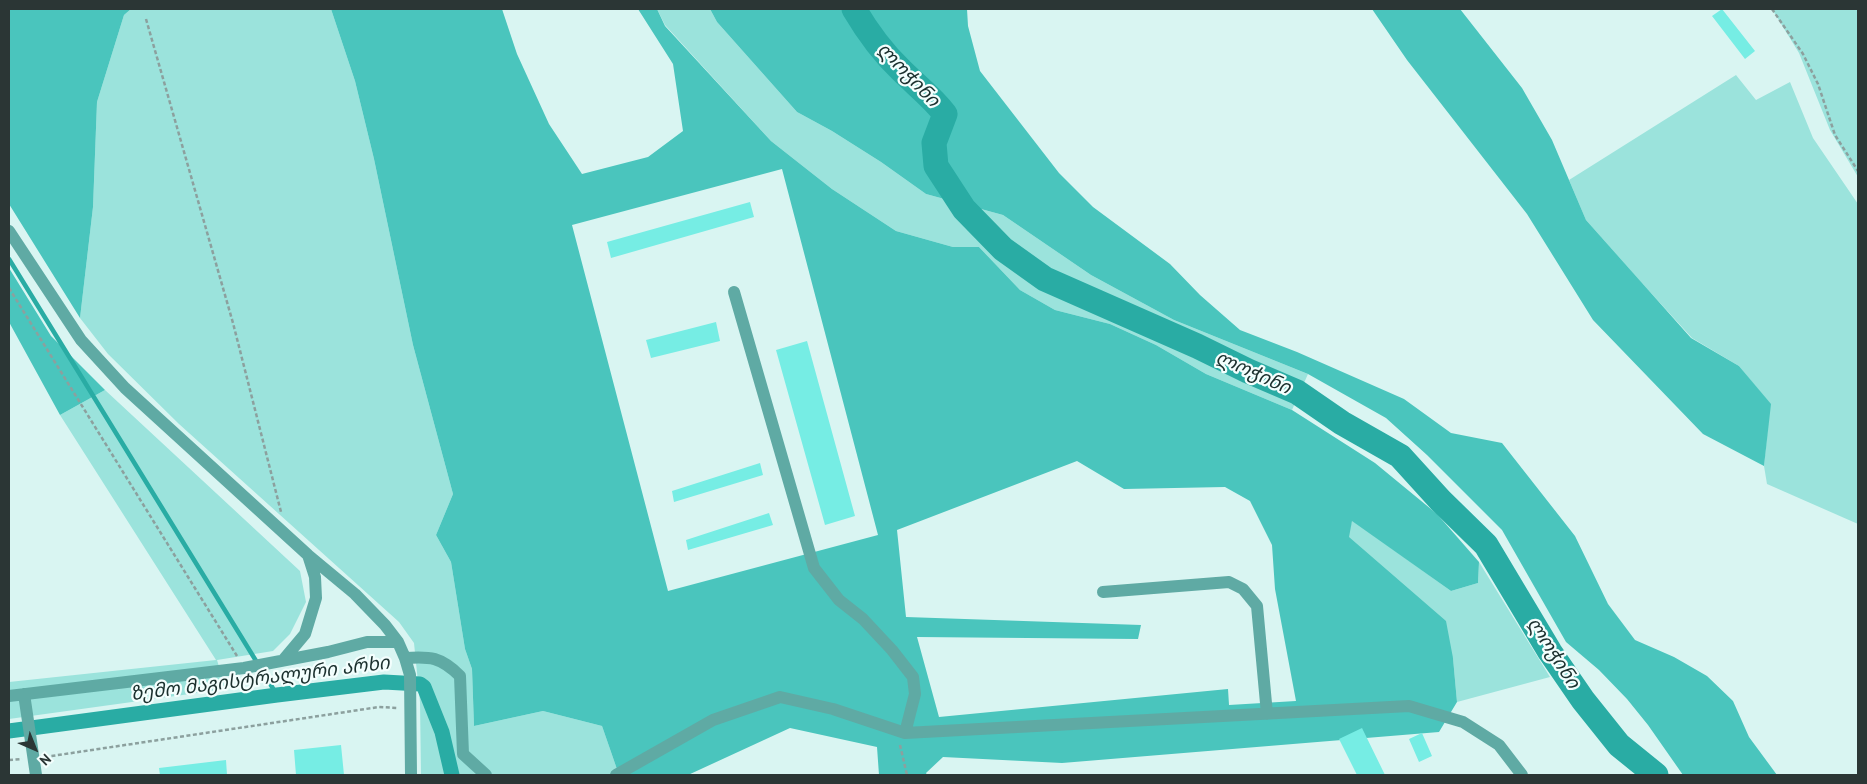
<!DOCTYPE html>
<html>
<head>
<meta charset="utf-8">
<style>
	body { margin:0 }
	#map { position:relative; width:1867px; height:784px; overflow:hidden; background:#d9f5f2; font-family:"PT Sans",sans-serif }
	canvas { display:block }
	.frame { position:absolute; inset:0; border:10px solid #2b3635; pointer-events:none }
	.north { position:absolute; left:10px; top:724px; width:50px; height:50px; -webkit-text-stroke:4px #f3fefd; paint-order:stroke; rotate:136deg; font-size:14px; font-weight:700; line-height:20px; text-align:center; color:#2b3635 }
	.north::after { content:''; display:block; margin:auto; width:18px; height:22px; background:#2b3635; clip-path:polygon(50% 0,100% 100%,50% 72%,0 100%) }
</style>
</head>
<body>
<div id="map">
<canvas width="1867" height="784"></canvas>
<div class="frame"></div>
<div class="north">N</div>
</div>
<script>
const g = document.querySelector('canvas').getContext('2d');
g.lineJoin = 'round';
function fill(path, color) { g.fillStyle = color; g.fill(path, 'evenodd'); }
function stroke(path, color, width, dash) { g.strokeStyle = color; g.lineWidth = width; g.lineCap = dash ? 'butt' : 'round'; g.setLineDash(dash || []); g.stroke(path); }
function label(font, color, halo, rows, align = 'center') {
  g.font = font + ' "PT Sans","Noto Sans Georgian",sans-serif'; g.lineWidth = 4.5; g.setLineDash([]); g.textBaseline = 'middle'; g.strokeStyle = halo; g.fillStyle = color; for (const [text, x, y, turn = 0] of rows) {
    g.save(); g.translate(x, y); g.rotate((+turn || 0) * Math.PI / 180); g.textAlign = isNaN(turn) ? turn : align; if (halo) g.strokeText(text, 0, 0); g.fillText(text, 0, 0); g.restore();
  }
}
const green = new Path2D(`
	M131,9H331L355,81L374,159L413,345L453,494L436,535L451,562L465,649L472,669L474,726L543,711L602,726L619,775H421L420,702L414,643L399,622L179,424L108,354L80,318L93,207L97,102L124,15Z
	M657,9H710L717,22L797,112L832,131L881,162L926,194L1003,215L1091,275L1174,320L1308,374L1292,410L1206,374L1156,345L1110,324L1055,310L1020,290L979,247H953L896,231L832,189L771,141L665,25Z
	M1772,9H1858V177L1830,130L1799,53Z
	M1736,75L1756,100L1790,82L1813,138L1858,204V524L1767,484L1764,466L1770,404L1739,366L1692,338L1641,282L1586,220L1569,180Z
	M105,390L300,571L306,602L290,634L273,651L217,660L226,689L9,719V682L216,660L60,415Z
	M1352,520L1451,591L1478,583L1479,562L1550,677L1457,702L1453,658L1348,537Z`);
const forest = new Path2D(`
	M9,9H131L124,15L97,102L93,207L80,318L9,204Z
	M331,9H502L517,54L549,124L582,174L648,157L683,131L673,64L638,9H657L665,26L771,141L832,189L896,231L953,247H979L1020,290L1055,310L1110,324L1156,345L1206,374L1292,410L1375,463L1437,514L1479,562L1478,583L1451,591L1352,521L1349,537L1446,621L1453,658L1457,702L1439,732L1062,763L943,757L926,773L927,775H879L877,747L790,728L688,775H619L602,726L543,711L474,726L472,669L465,649L451,562L436,535L453,494L413,345L374,159L355,81ZM782,169L878,535L668,591L572,225ZM1077,461L1124,489L1225,487L1250,501L1272,545L1275,589L1296,701L1229,705L1228,689L939,717L917,637L1138,639L1141,625L906,617L897,530Z
	M710,9H967L968,26L980,71L1059,173L1093,207L1170,264L1200,295L1240,330L1297,352L1404,399L1451,433L1502,443L1575,536L1608,604L1635,640L1674,657L1707,676L1733,701L1749,737L1777,775H1683L1648,725L1627,699L1599,670L1566,642L1502,530L1427,455L1386,418L1308,374L1174,320L1091,275L1003,215L926,194L881,162L832,131L797,112L717,22Z
	M1372,9H1460L1522,88L1552,140L1586,220L1691,338L1739,366L1771,404L1764,466L1703,434L1593,320L1527,214L1407,60Z
	M9,268L51,336L105,390L60,415L9,322Z`);
const stream = new Path2D(`
	M9,259L277,695`);
const canal = new Path2D(`
	M9,731L277,695L384,682L420,684L424,687L442,732L452,775`);
const river = new Path2D(`
	M854,9C867,31 882,52 901,70C916,85 932,97 945,114L934,143L936,166L964,209L1003,249L1045,279L1197,346L1248,371L1297,392L1342,423L1400,456L1440,500L1486,545L1550,652L1583,700L1619,745L1656,775`);
const building = new Path2D(`
	M1722,9L1755,51L1745,59L1712,16Z
	M750,202L754,217L611,258L607,242Z
	M716,322L720,341L651,358L646,340Z
	M807,341L855,516L825,525L776,350Z
	M760,463L763,475L674,502L672,491Z
	M769,513L773,525L688,550L686,540Z
	M1362,728L1385,775H1357L1339,739Z
	M1422,733L1432,756L1419,762L1409,739Z
	M341,745L344,775H296L294,750Z
	M226,760L227,775H160L159,768Z`);
const path = new Path2D(`
	M1772,9L1803,54L1818,84L1835,135L1858,171
	M146,19L233,323L281,512
	M9,288L237,656
	M900,745L907,775
	M45,757L379,707L398,708
	M9,760L22,759`);
const minor = new Path2D(`
	M9,231L81,340L125,388L308,555L355,594L385,625L398,642L405,658L410,675L411,775
	M734,292L814,568L839,600L863,619L892,650L913,677L915,694L905,733
	M1103,592L1229,582L1243,589L1257,606L1267,714
	M405,658C430,656 441,657 460,676L463,754L486,775
	M284,659L305,634L316,598L315,577L308,555
	M24,694L36,775
	M9,696L244,668L328,652L367,642H398
	M616,775L713,720L780,697L833,709L905,733L1409,706L1463,722L1499,745L1522,775`);
const waterNames = [
	["ლოჭინი",908,75,46],
	["ლოჭინი",1253,373,24],
	["ლოჭინი",1553,653,57],
	["ზემო მაგისტრალური არხი",260,679,-7]
];
fill(green, '#9be3dc');
fill(forest, '#4ac5bd');
stroke(stream, '#29aca4', 4.5);
stroke(canal, '#29aca4', 15);
stroke(river, '#29aca4', 25);
fill(building, '#76ede4');
stroke(path, '#8ca09e', 2.5, [4, 2.5]);
stroke(minor, '#5faaa4', 12);
label('italic 19px', '#1b302e', '#f3fefd', waterNames);
</script>
</body>
</html>
